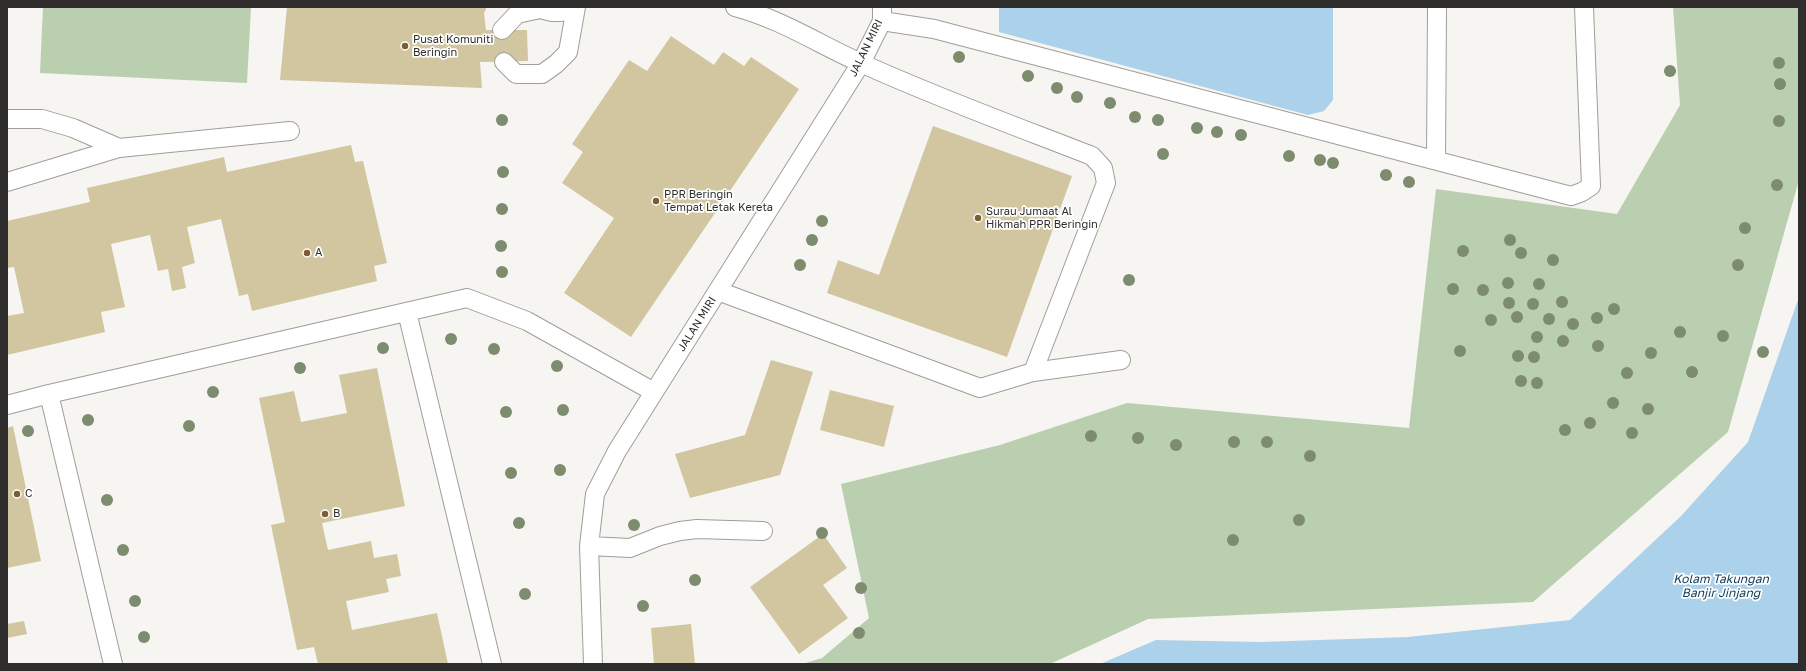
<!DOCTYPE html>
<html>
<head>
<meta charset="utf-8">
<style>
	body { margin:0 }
	#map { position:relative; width:1806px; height:671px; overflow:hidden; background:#f6f5f1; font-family:"Golos Text",sans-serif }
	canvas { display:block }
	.frame { position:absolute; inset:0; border:8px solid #2f2e2d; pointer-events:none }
</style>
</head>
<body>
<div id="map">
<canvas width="1806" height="671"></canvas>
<div class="frame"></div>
</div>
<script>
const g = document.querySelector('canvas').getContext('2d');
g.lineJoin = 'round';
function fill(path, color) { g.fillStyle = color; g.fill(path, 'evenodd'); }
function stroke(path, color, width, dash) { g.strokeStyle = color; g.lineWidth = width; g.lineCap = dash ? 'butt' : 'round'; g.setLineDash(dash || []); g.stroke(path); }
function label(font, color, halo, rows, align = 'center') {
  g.font = font + ' "Golos Text",sans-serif'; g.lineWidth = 3.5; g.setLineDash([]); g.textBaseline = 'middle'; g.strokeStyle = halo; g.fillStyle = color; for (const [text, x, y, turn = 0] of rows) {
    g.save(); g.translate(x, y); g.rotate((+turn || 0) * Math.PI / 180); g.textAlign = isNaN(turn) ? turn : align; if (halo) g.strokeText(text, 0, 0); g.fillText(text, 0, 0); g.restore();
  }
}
const green = new Path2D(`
	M43,7H251L247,83L40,73Z
	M1673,7H1799V180L1728,432L1533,602L1148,619L1050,664H802L822,658L869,618L841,484L1000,445L1127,403L1409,428L1436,189L1617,214L1680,105Z`);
const water = new Path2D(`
	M999,7H1333V100L1324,111L1308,115L999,32Z
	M1799,297V664H1100L1156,640L1260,642L1408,637L1570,620L1681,516L1748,442Z`);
const building = new Path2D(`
	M287,7H487L484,13L486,30H527L528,61L480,62L482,88L280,80Z
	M671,36L714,65L723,52L744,66L751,57L799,89L631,337L564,293L614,218L562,183L583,152L572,144L629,60L647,71Z
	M933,126L1072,176L1007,357L827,293L838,260L879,275Z
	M351,145L355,162L363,161L387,263L374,266L377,281L252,311L248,294L239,296L221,219L187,227L195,263L182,267L186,288L172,291L168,269L158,271L150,235L111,244L125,307L101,312L105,332L7,355V316L24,313L14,267L7,268V221L90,202L87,188L224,157L227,172Z
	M771,360L813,372L780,475L690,498L675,454L745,435Z
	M377,368L405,506L322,523L328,550L371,541L374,558L397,554L401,576L386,579L389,592L346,601L352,630L437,613L448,664H318L314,647L297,650L271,525L285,522L259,398L294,391L301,422L347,413L339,375Z
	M830,390L894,406L884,447L820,430Z
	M13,426L41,561L7,568V428Z
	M823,534L847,568L823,585L848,618L799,654L750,587Z
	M24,621L27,634L7,638V624Z
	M691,624L695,664H654L651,628Z`);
const lane = new Path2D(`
	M882,21L934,29L1571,196L1582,192L1591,186L1584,7
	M502,30L517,14L540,9L552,12H561L567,7
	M504,62L516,74H542L556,64L568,52L576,7
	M7,119H42L73,128L119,148
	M1436,160L1437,7
	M7,182L119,148L290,131
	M718,291L980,388L1033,372L1106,183L1103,168L1092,156C1015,126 938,98 863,64C820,45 781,19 735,7
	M407,312L492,664
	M1033,372L1121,360
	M49,394L113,664
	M7,405L49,394L467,298L527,321L654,392
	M589,546L630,548L660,536L680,531L697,529L763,531
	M593,664L589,546L595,494L617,451L861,63L882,21V7`);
const trees = [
	[959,57],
	[1779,63],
	[1670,71],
	[1028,76],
	[1780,84],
	[1057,88],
	[1077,97],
	[1110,103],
	[1135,117],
	[502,120],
	[1158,120],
	[1779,121],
	[1197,128],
	[1217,132],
	[1241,135],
	[1163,154],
	[1289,156],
	[1320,160],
	[1333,163],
	[503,172],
	[1386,175],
	[1409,182],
	[1777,185],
	[502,209],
	[822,221],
	[1745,228],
	[812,240],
	[1510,240],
	[501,246],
	[1463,251],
	[1521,253],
	[1553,260],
	[800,265],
	[1738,265],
	[502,272],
	[1129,280],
	[1508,283],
	[1539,284],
	[1453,289],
	[1483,290],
	[1562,302],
	[1509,303],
	[1533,304],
	[1614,309],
	[1517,317],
	[1597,318],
	[1549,319],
	[1491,320],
	[1573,324],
	[1680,332],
	[1723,336],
	[1537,337],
	[451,339],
	[1563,341],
	[1598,346],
	[383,348],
	[494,349],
	[1460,351],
	[1763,352],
	[1651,353],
	[1518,356],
	[1534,357],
	[557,366],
	[300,368],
	[1692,372],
	[1627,373],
	[1521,381],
	[1537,383],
	[213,392],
	[1613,403],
	[1648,409],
	[563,410],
	[506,412],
	[88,420],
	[1590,423],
	[189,426],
	[1565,430],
	[28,431],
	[1632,433],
	[1091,436],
	[1138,438],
	[1234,442],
	[1267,442],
	[1176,445],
	[1310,456],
	[560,470],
	[511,473],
	[107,500],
	[1299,520],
	[519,523],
	[634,525],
	[822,533],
	[1233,540],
	[123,550],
	[695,580],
	[861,588],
	[525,594],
	[135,601],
	[643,606],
	[859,633],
	[144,637]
];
const markers = [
	[405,46,4,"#7c5c32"],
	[656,201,4,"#7c5c32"],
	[978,218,4,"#7c5c32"],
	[307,253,4,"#7c5c32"],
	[17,494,4,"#7c5c32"],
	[325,514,4,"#7c5c32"]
];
const poiNames = [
	["Pusat Komuniti",413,40],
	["Beringin",413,53],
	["PPR Beringin",664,195],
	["Tempat Letak Kereta",664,208],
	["Surau Jumaat Al",986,212],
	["Hikmah PPR Beringin",986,225],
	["A",315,253],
	["C",25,494],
	["B",333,514]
];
const streetNames = [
	["JALAN MIRI",866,48,-64],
	["JALAN MIRI",697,324,-58]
];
const waterNames = [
	["Kolam Takungan",1721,579],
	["Banjir Jinjang",1721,593]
];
fill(green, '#bacfaf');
fill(water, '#acd1ea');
fill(building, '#d1c6a0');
stroke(lane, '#9e9e9a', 20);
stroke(lane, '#fff', 18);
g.fillStyle = '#7d8c6e';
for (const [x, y] of trees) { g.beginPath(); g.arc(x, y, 6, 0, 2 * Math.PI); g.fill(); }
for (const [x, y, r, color] of markers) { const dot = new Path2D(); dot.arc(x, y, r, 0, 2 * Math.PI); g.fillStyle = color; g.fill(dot); stroke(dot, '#fff', 1.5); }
label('11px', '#2f2e2d', '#fff', poiNames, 'left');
label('11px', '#2f2e2d', '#fff', streetNames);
label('italic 12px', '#0d3b55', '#fff', waterNames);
</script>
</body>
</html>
